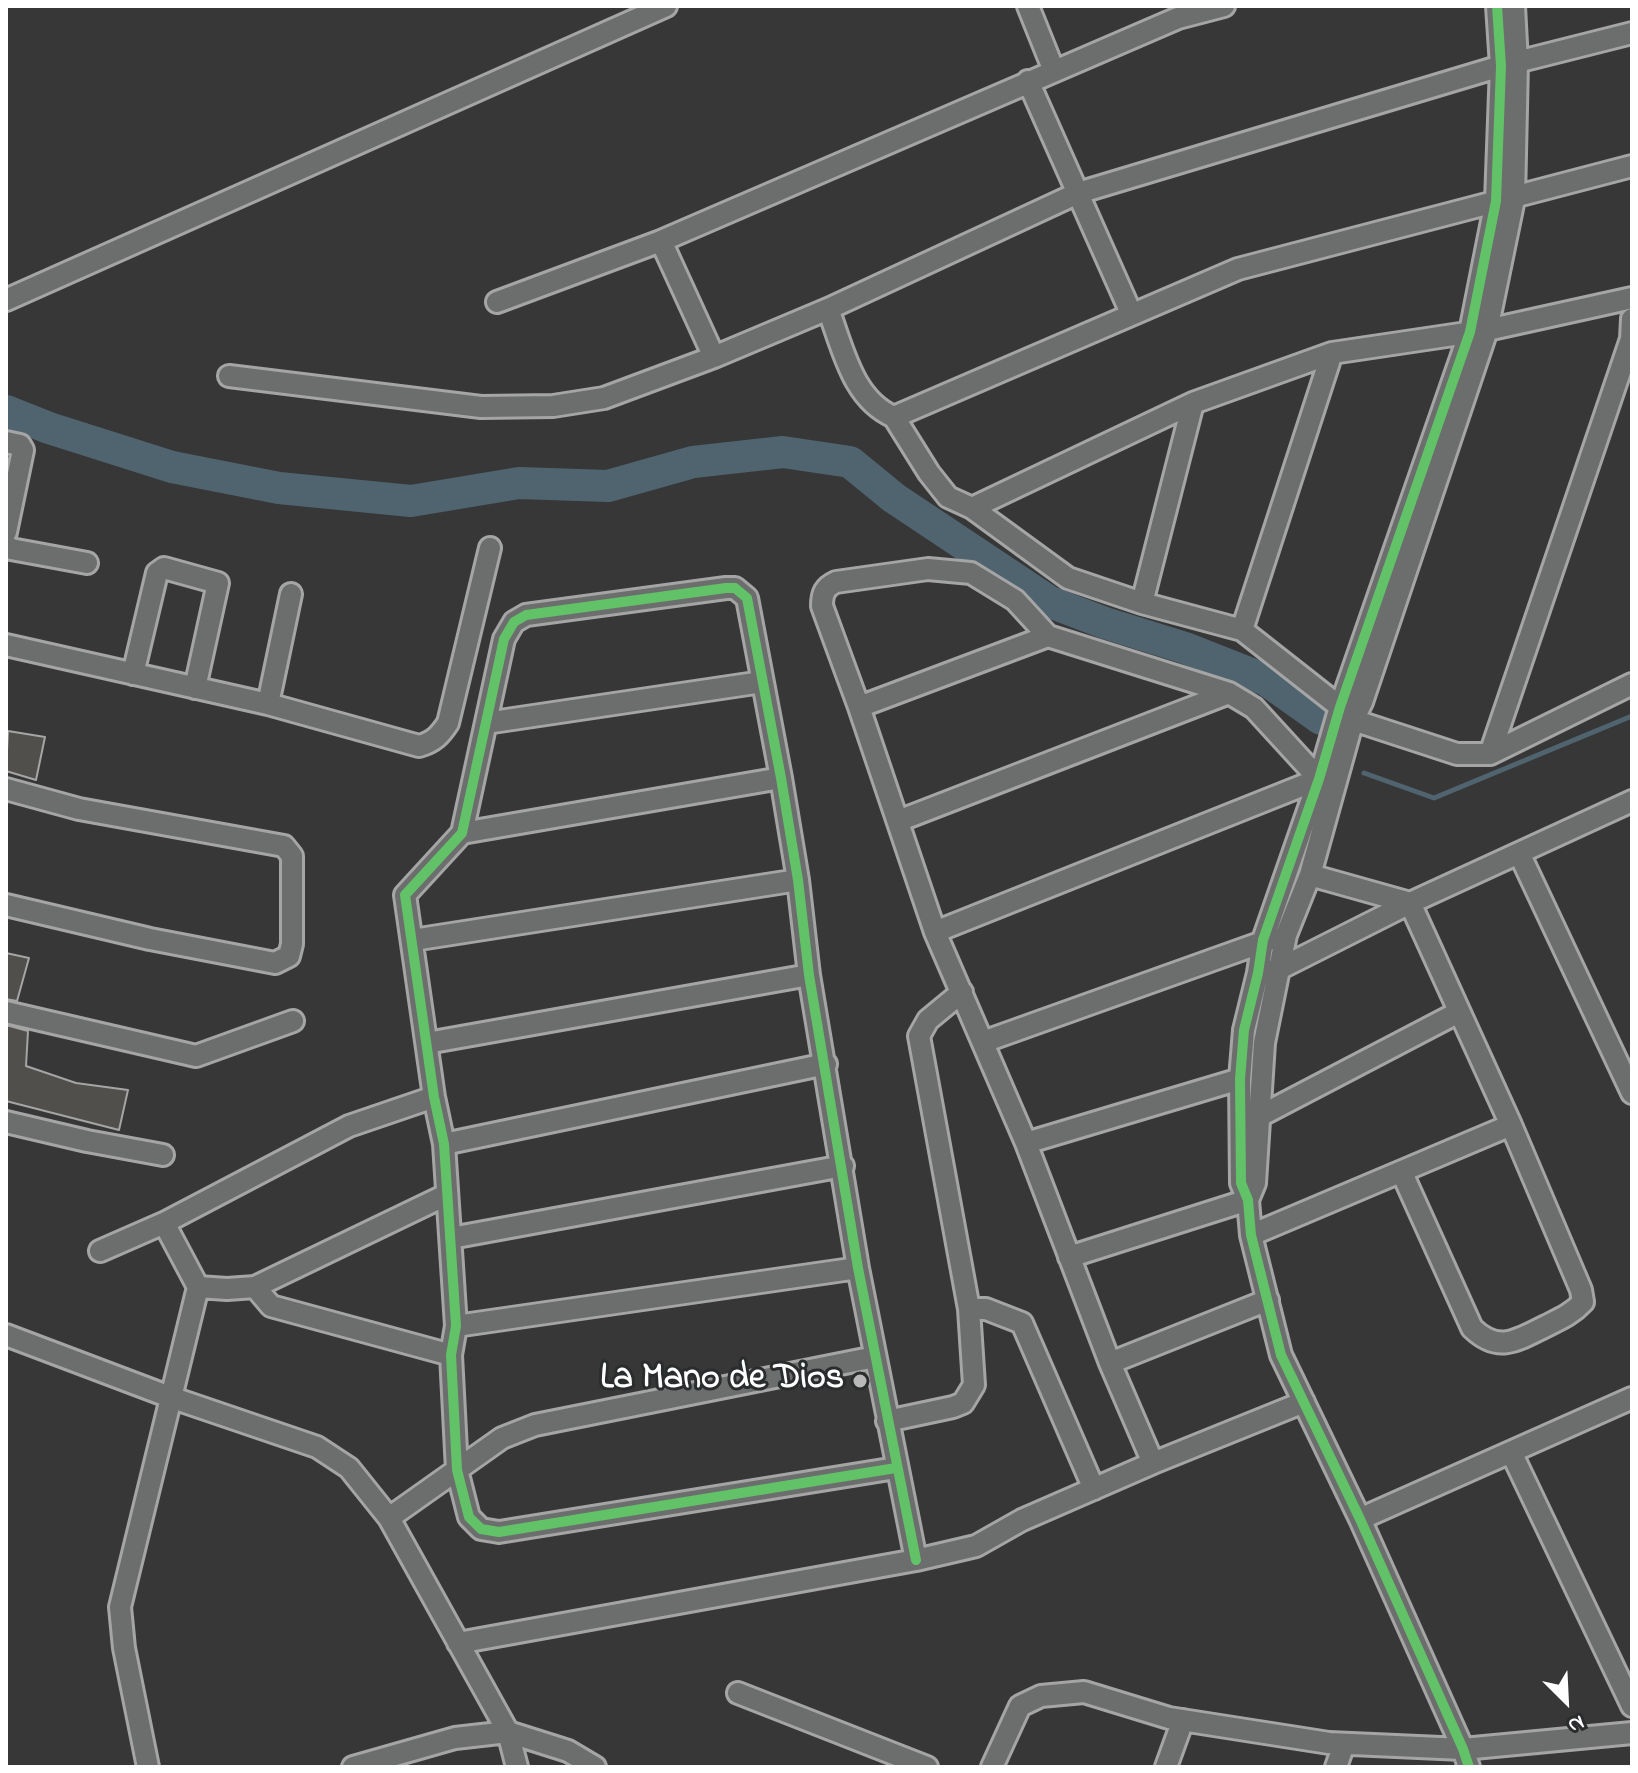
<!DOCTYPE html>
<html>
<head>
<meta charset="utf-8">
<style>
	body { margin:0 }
	#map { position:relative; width:1638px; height:1773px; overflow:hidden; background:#373737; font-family:"Indie Flower",sans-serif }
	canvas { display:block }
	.frame { position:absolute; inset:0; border:8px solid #fff; pointer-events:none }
	.north { position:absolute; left:1526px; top:1661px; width:80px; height:80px; -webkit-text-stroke:6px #2a2d2e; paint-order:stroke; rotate:156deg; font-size:22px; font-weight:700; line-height:32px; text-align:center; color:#fff }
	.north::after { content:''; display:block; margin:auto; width:28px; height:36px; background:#fff; clip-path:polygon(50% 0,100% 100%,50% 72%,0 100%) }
</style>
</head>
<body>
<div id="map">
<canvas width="1638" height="1773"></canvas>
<div class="frame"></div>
<div class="north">N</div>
</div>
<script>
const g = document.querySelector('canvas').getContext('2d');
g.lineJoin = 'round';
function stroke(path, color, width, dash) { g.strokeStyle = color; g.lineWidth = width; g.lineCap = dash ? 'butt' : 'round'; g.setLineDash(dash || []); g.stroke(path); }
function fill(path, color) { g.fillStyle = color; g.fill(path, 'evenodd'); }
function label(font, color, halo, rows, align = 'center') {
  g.font = font + ' "Indie Flower",sans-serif'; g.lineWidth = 6; g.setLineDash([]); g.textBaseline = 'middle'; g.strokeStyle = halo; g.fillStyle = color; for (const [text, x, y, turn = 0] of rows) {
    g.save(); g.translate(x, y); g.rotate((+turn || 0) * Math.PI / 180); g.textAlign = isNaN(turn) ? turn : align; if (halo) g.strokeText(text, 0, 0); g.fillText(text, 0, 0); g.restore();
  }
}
const stream = new Path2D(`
	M1364,773L1434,798L1632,716`);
const river = new Path2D(`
	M6,411L49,428L172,467L279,488L411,501L519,483L608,486L693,462L783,452L850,462L894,498L1050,602L1105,623L1185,648L1266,680L1321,719`);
const building = new Path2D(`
	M8,731L45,737L36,780L6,771Z
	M6,953L29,958L17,1001L6,999Z
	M6,1025L28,1031L26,1066L76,1083L128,1090L119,1130L6,1101Z`);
const street = new Path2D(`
	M1028,6L1054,71
	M1028,81L1131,313
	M661,241L714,357
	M6,300L666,6
	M497,302L661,241L1178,18L1224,6
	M828,309C843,348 852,399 894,417L1238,269L1632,166
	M229,376L481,407L553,406L604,398L714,357L828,309L1078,193L1501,66L1632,33
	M894,417L929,473L948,497L972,508L1068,578L1142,603L1242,630L1340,707L1353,720L1457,754H1490L1632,684
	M6,442L20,445L23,450L6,532
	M972,508L1193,403L1332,353L1487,330L1632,298
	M6,545L11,549L87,563
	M1142,603L1193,403
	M1242,630L1332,353
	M6,645L268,704L419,746C434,742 440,735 448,723L490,548
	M133,674L157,573L164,568L218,583L195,688
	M268,704L291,594
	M859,707L1048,636
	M486,723L762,682
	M1490,754L1631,339L1632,319
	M6,789L79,809L284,846L292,856V944L289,956L275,963L150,939L6,905
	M898,821L1229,693
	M462,833L781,778
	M1519,853L1632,1093
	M1310,875L1410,903
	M935,932L1319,779
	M413,940L798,880
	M1270,971L1279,969L1410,903L1632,801
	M6,1012L196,1056L293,1021
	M983,1042L1274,938
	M427,1043L809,975
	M1248,1116L1258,1117L1459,1012
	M6,1122L87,1141L163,1155
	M1026,1143L1240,1079
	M444,1144L826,1064
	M1402,1173L1472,1328C1499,1354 1517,1340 1546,1326C1560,1319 1572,1314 1583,1302L1581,1290L1511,1125L1410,903
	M1251,1235L1511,1125
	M451,1238L843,1166
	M100,1251L164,1223L349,1126L434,1097
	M1069,1257L1248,1200L1255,1183L1264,1043L1279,969L1286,935L1310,875L1353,720L1362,702L1487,330L1514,199L1517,63L1514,6
	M198,1287L227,1289L255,1287L446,1195
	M255,1287L271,1306L451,1355
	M969,1309H986L1022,1323L1094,1489
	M456,1326L858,1268
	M6,1335L170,1397L317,1447L349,1468L389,1518L508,1732L517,1767
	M1110,1363L1268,1300
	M887,1421L953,1407L963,1403L974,1385L969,1309L919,1036L928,1020L962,992
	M1511,1452L1632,1706
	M1153,1463L1110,1363L1026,1143L935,932L859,707L822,606C822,593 825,587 836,582L928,569L971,573L1015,600L1048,636L1229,693L1254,708L1319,779L1335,783
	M896,1468L499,1532L481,1529L469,1517L457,1470L451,1355L456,1326L444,1144L434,1097L405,895L462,833L504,639L514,622L526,615L726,588H735L747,598L781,778L798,880L809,975L858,1268L916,1560
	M389,1518L502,1438L535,1425L875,1357
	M1360,1519L1632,1398
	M458,1643L916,1560L976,1546L1022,1520L1153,1463L1304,1402
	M738,1693L927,1767
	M148,1767L124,1648L120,1607L198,1287L164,1223
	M353,1767L455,1738L508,1732L568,1751L595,1767
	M992,1767L1020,1706L1041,1696L1084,1692L1169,1718L1329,1743L1463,1749L1632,1733
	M1166,1767L1183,1720
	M1336,1767L1344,1744
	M1469,1767L1463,1749L1360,1519L1281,1355L1251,1235L1248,1200L1241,1183L1240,1079L1244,1030L1258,973L1263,940L1319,779L1340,707L1470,332L1496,201L1501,66L1497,6`);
const cycleway = new Path2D(`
	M896,1468L499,1532L481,1529L469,1517L457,1470L451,1355L456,1326L444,1144L434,1097L405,895L462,833L504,639L514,622L526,615L726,588H735L747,598L781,778L798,880L809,975L858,1268L916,1560
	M1469,1767L1463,1749L1360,1519L1281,1355L1251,1235L1248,1200L1241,1183L1240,1079L1244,1030L1258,973L1263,940L1319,779L1340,707L1470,332L1496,201L1501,66L1497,6`);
const markers = [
	[860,1381,8,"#b9b9b9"]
];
const poiNames = [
	["La Mano de Dios",844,1381]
];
stroke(stream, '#506470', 5);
stroke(river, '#506470', 32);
fill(building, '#514f4c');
stroke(building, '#a5a5a5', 2);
stroke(street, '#a5a5a5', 26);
stroke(street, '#6c6d6d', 20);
stroke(cycleway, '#61c268', 10);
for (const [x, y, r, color] of markers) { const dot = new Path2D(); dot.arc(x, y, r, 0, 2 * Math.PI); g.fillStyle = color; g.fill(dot); stroke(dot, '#2a2d2e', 3); }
label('bold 36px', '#fff', '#2a2d2e', poiNames, 'right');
</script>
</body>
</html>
